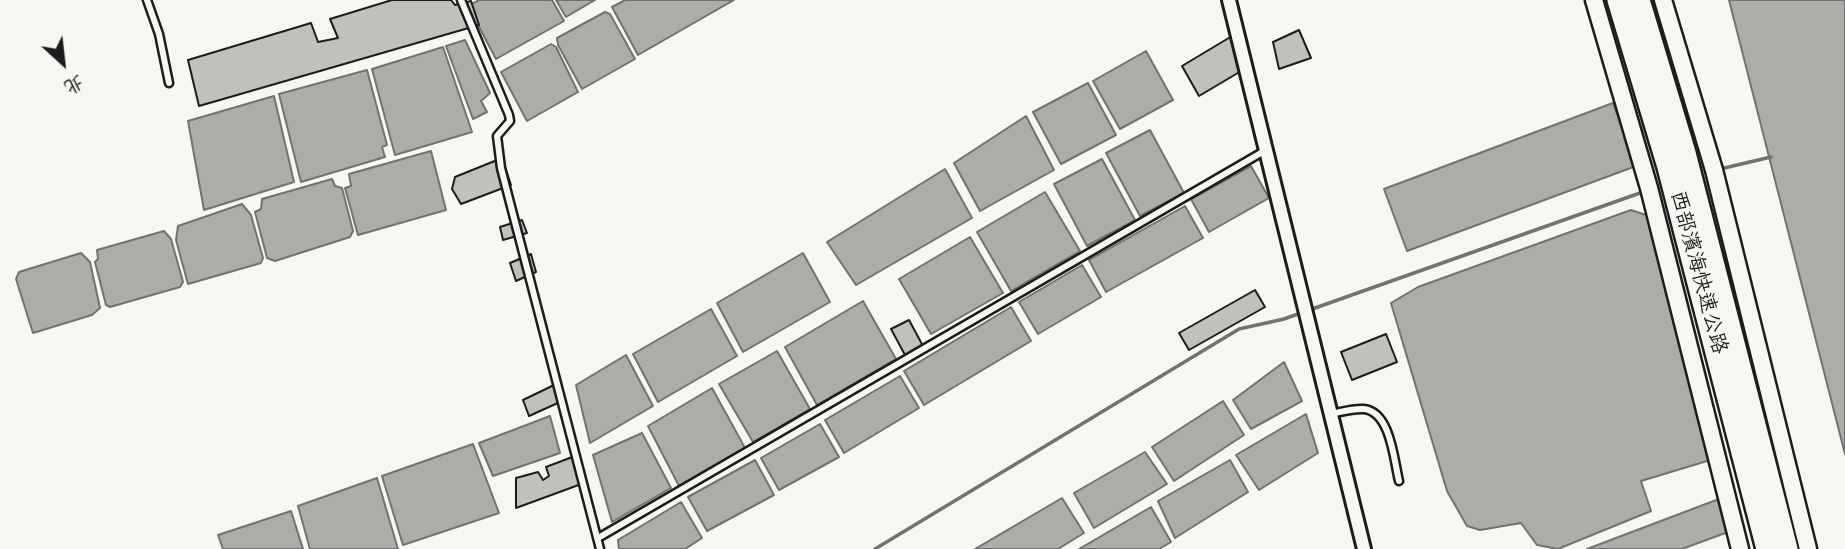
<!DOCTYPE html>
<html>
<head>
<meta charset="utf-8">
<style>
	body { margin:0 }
	#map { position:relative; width:1845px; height:549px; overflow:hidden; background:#f6f6f2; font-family:"Gochi Hand","LXGW WenKai TC",sans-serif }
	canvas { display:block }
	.north { position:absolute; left:28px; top:28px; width:70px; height:70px; -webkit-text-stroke:5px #f6f6f2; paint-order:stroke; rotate:153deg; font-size:19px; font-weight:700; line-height:28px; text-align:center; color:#1c1c1c }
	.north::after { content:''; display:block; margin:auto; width:24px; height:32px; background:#1c1c1c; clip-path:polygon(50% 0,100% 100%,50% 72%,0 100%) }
</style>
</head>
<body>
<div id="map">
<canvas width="1845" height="549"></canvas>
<div class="north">北</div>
</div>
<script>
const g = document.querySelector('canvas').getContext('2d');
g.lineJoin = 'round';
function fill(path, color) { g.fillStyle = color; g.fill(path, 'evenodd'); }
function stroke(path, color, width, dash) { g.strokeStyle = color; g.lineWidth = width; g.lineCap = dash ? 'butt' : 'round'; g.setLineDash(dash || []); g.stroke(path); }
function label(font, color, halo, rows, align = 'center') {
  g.font = font + ' "Gochi Hand","LXGW WenKai TC",sans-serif'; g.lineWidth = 7; g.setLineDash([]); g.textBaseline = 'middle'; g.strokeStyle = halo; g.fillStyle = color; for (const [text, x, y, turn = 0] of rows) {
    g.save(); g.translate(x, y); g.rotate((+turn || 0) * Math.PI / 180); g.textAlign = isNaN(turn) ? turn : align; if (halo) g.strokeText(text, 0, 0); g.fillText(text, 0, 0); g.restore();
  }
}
const water = new Path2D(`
	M479,0H552L564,21L496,59L468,6Z
	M556,0H595L566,17Z
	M625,0H734L638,55L612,7Z
	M1729,0H1845V454Z
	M605,12L610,14L635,59L582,89L558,45L557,38Z
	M465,40L490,93L481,101L487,112L473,119L446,46Z
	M551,44L556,47L578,92L527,121L501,72Z
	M443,47L472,132L395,155L372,69Z
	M1146,51L1173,100L1120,129L1093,81Z
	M367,70L387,145L382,147L385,157L301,182L279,94Z
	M1088,83L1116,135L1061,164L1033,112Z
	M274,96L294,182L204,210L188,121Z
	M1613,103L1636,166L1407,251L1384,189Z
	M1026,116L1054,170L980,211L954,163Z
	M1150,130L1184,193L1140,216L1106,153Z
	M431,151L446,210L358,235L345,188L351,186L349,174Z
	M1102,159L1135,220L1087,246L1054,184Z
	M1251,166L1269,198L1209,232L1191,199Z
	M945,169L972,218L856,285L827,242Z
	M332,179L335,186L342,188L353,231L350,237L275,261L267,258L255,212L261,209L262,199Z
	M1045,192L1080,251L1011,291L977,232Z
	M242,204L251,215L263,258L261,263L188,284L176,240L178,226Z
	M1185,206L1203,238L1106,292L1089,260Z
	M1631,210L1655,218L1717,458L1641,481L1651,511L1558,549L1537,545L1521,523L1480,530L1467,526L1447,491L1391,303L1418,287Z
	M164,231L171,239L183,282L180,287L110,307L106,305L95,262L98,259L97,250Z
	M970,237L1003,293L931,334L899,279Z
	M81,253L90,262L100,308L92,315L33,333L16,279L19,272Z
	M803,253L830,302L743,352L717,303Z
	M1082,265L1101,297L1038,334L1019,302Z
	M863,301L896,359L817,405L785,347Z
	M1011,307L1031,341L924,405L904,371Z
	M711,309L737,356L658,402L633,354Z
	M777,351L810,409L753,442L719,384Z
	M626,355L653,406L590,443L576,385Z
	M1284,362L1302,401L1251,429L1233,400Z
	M900,376L919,408L844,453L825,420Z
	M712,388L745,448L679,486L648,426Z
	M1223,401L1244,435L1174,481L1152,447Z
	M1306,414L1318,453L1259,490L1236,455Z
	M550,416L560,453L493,476L479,443Z
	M820,424L839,457L779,490L761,458Z
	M642,433L671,488L612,522L593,455Z
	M473,444L499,513L403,545L382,476Z
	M1145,452L1167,484L1094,528L1074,493Z
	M755,460L774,495L707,531L688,497Z
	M1230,460L1248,492L1175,538L1158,501Z
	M377,478L398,549H310L298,506Z
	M1062,498L1084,533L1058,549H975Z
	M1719,499L1728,532L1682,549H1587Z
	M681,502L702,538L685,549H619L618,540Z
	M1151,507L1171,542L1159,549H1079Z
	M291,511L303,549H223L218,535Z`);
const stream = new Path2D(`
	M1720,169L1771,157
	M875,549L1239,329L1284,319L1640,193`);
const building = new Path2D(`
	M392,0H451L455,5L471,1L479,25L199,106L188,60L311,23L318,42L338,38L330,19Z
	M1299,30L1311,58L1279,69L1273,42Z
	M1237,33L1253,64L1199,96L1182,66Z
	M502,158L511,185L461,204L452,189L455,177Z
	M522,220L527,233L503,240L500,227Z
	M531,254L536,272L516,281L510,263Z
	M1255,290L1265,307L1189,350L1179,333Z
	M909,320L923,346L905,355L891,329Z
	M1386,334L1397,362L1352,380L1341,352Z
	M554,385L560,402L529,416L523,400Z
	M575,456L584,483L516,508V478L538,472L543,480L549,476L546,467Z`);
const service = new Path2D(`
	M147,0L159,34L169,83
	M461,0L509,115L510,121L497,136L501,168L600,549
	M1330,414C1341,412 1354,408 1364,409C1391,412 1394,461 1399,481
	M598,538L1266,150`);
const minor = new Path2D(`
	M1229,0L1364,549`);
const tertiary = new Path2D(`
	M1594,0L1649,188L1740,549
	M1663,0L1714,170L1808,549`);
const trunk = new Path2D(`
	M1618,0L1668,167L1767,549
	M1639,0L1685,153L1787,549`);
const streetNames = [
	["西部濱海快速公路",1696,273,75]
];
fill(water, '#acaca9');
stroke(water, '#727271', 2);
stroke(stream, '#727271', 3.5);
fill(building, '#c0c0bd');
stroke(building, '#1c1c1c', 2);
stroke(service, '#1c1c1c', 11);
stroke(minor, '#1c1c1c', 18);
stroke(tertiary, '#1c1c1c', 21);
stroke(trunk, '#1c1c1c', 26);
stroke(service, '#f6f6f2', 6);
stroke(minor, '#f6f6f2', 12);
stroke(tertiary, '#f6f6f2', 16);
stroke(trunk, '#f6f6f2', 21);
label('21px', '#1c1c1c', '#f6f6f2', streetNames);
</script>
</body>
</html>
